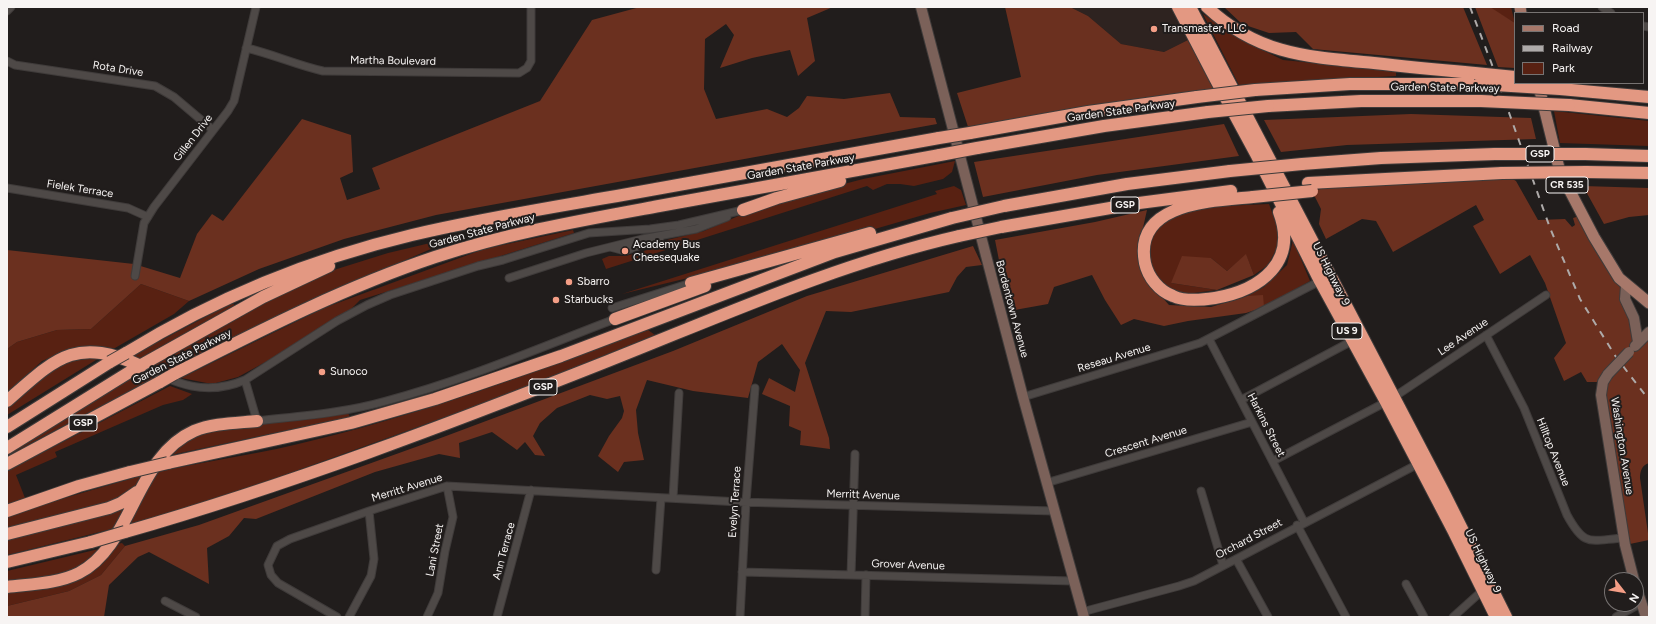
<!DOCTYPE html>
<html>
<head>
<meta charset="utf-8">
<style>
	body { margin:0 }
	#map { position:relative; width:1656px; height:624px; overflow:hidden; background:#211d1c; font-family:Figtree,sans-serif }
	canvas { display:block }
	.frame { position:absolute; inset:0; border:8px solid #f7f4f3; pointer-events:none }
	.legend { position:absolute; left:1514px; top:12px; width:130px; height:72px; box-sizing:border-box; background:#211d1c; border:1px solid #777372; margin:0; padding:5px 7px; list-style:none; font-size:12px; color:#f7f4f3 }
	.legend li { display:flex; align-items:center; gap:8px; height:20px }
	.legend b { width:20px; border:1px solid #777372 }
	.north { position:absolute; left:1604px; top:572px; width:40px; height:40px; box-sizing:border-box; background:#211d1c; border:1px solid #777372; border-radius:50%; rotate:121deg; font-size:11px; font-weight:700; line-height:16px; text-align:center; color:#f7f4f3 }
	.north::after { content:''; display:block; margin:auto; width:14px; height:18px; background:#f49e86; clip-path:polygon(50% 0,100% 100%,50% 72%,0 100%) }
</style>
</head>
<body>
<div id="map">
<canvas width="1656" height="624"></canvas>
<div class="frame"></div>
<ul class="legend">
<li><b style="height:5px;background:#a7786a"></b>Road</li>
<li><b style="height:5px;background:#aeaaa9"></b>Railway</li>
<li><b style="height:11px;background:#582112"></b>Park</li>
</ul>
<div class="north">N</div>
</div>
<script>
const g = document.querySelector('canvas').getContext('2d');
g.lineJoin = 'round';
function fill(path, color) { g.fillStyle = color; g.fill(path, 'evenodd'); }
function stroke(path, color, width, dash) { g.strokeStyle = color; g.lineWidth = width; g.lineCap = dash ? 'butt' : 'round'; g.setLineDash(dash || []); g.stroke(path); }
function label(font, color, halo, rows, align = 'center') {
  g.font = font + ' Figtree,sans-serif'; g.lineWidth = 4; g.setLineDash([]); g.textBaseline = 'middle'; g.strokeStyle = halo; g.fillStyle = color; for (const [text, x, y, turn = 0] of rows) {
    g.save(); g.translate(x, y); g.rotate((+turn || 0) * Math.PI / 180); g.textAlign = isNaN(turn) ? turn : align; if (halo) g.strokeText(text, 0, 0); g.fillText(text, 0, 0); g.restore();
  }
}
const built = new Path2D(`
	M1070,7H1178L1194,37L1164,52L1121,44L1088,16Z`);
const green = new Path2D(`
	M1490,7H1511L1515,23L1493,10Z
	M1203,14L1246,42L1283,60L1396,71V76L1239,85Z
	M1554,111L1649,121V146L1560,143Z
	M955,161L952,172L943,179L914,186L900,184H887L873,190L867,186L606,269L602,259L609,256H626L665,245L667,240L704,231L743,214L791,198L863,179Z
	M954,186L961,190L966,205L930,213L799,251L622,294L937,194L935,191Z
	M1269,204L1277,226L1278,246L1268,265L1254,275L1246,255L1227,271L1211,258L1171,283L1217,290L1186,294L1164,286L1149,265L1150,243L1156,228L1178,214L1200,207Z
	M573,230L574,233L360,300L351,309L271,359L238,377L212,384L181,378L324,308L484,249Z
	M447,239L448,243L440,245L300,306L168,371L157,367L154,362L275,292L321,274L388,253Z
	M1293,240L1310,281L1264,307L1247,296L1264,287L1287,265Z
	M141,284L189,301L174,314L115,348L71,349L42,361L7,393V349L17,342L57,330L91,329Z
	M232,303L236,306L143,360L133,356L137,353Z
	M648,330L655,335L509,394L238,492L124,526L154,473C200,462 247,456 294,445C415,417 532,373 648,330Z
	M104,355L7,415V404L49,368L74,356Z
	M138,373L154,378L7,456V453Z
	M170,386L192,394L183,400L163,405L55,452L57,457L16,475L25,498L7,505V471Z
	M348,413L350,417L166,456L193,435L212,430Z
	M147,474L141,484L112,504L7,531V517L44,504Z
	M124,509L116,528L7,555V538Z
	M122,543L125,546L101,575L69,591L7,606V590L50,585L112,545Z
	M103,548L95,559L55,578L7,584V571Z`);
const forest = new Path2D(`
	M640,7H833L807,18L815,61L798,76L790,50L752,58L720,68L734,35L726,24L705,39L704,89L716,119L767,109L787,117L799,108L807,96L844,99L890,93L900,117L935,118L937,124L436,215L344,239L259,269L189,301L141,284L91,329L57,330L17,342L7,349V250L134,264L180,278L197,234L212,214L223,221L302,119L351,135L353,172L340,178L347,200L380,189L372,168L540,101L592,20Z
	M1005,7H1070L1088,16L1121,44L1164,52L1194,37L1224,95L970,133L957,93L1021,77Z
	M1224,7H1463L1487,65L1313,49L1296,32L1269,33L1242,24Z
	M1475,7H1490L1515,23V68L1498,67Z
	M1411,114L1531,118L1536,139L1347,145L1281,152L1264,120Z
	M1224,124L1239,156L1097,175L983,197L974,162Z
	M1502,173L1516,181L1538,220L1565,219L1572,227L1575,225L1573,218L1583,215L1619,278L1638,342L1649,332V463C1642,465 1640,471 1640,478L1649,540L1625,545L1603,382H1587L1581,372L1564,381L1554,358L1566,343L1545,283L1530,255L1500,274L1473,226L1484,220L1476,205L1393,252L1376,221L1362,219L1326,239L1319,224L1321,209L1312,191L1351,182Z
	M1583,186L1649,188V215L1629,217L1604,224Z
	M1147,210L1138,250L1145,278L1169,305L1211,307L1247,296L1263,295L1264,307L1246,313L1188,321L1164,326L1134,319L1121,325L1105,300L1092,275L1054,287L1048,304L1009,311L995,240L1095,222Z
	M973,246L982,265L966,267L957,277L949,292L851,312L826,311L805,363L829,438L830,449L800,445L801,431L789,426L790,406L762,394L769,378L795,392L800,370L782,344L758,362L748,398L693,391L647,380L636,410L638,433L644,460L624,462L618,472L598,456L609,436L622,418L624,411L620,396L607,399L590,395L557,408L540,423L533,436L545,456L535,455L525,442L517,450L492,432L459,443L460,458L439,454L375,472L256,519L244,518L229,536L207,548L209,584L149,552L138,557L109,585L104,617H7V606L69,591L101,575L125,546L199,525L438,439L673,351L807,296Z
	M1246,254L1254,275L1217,290L1171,283L1182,256L1211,258L1227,271Z`);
const street = new Path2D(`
	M1602,7L1611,13
	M7,11L11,7
	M1643,26L1649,27
	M246,48C273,54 296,65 323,71L519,73L527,68L531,61V7
	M7,61L15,65L155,86L174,97L213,130
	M7,188L128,208L148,217
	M610,247L625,251L660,238
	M135,276L144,223L154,207L228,111L234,101L256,7
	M509,278L586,253L642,239L696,229L727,217
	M612,308L691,283
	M1486,335L1524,408L1567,515C1585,548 1590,540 1624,538
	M1209,339L1304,522
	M141,366C178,384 205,397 245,380L337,321L367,305L390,295L478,266L503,260L589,233L650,229L679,225L743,210
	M245,380L257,421C300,416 344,413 386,401C465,380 539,348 615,319
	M1023,397L1200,343L1320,281
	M1394,397L1546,295
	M1241,400L1352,341
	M1273,461L1386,402
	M1046,483L1252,422
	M1201,491L1223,565
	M673,498L679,393
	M1297,525L1346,617
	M1236,559L1268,617
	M656,570L661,498
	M742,572L1073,581
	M851,575L855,454
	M1406,584L1424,617
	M165,601L196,617
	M1082,612L1179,586L1194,581L1418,464
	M337,617L278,583L271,575L268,565L277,546L290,539L369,511L447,486L740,502L1054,511
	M349,617L371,576L374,559L369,511
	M427,617L438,593L445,551L453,517L447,486
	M497,617L531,490
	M740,617L746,502L755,388
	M865,617L866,575
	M1453,617L1483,590
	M1616,617L1641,603`);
const secondary = new Path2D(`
	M921,7L1023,397L1084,617
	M1626,285L1625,299L1634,318L1638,342
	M1635,346L1649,332
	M1608,374L1603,382L1601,395L1625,545L1634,580
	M1636,586L1646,617`);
const primary = new Path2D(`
	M1520,7L1521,13
	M1538,83L1560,172L1594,237L1619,278L1649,303`);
const highway = new Path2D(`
	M1178,7L1216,80L1257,156L1320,281L1386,402L1454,532L1496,617
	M1190,7L1443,491L1506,617
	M1207,7C1258,55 1309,57 1374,63C1408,67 1441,70 1475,73
	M1560,89L1649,97
	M1255,90L1350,84H1479
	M1569,105L1649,113
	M1268,106L1361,101H1481
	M970,133L1088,112L1197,97
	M977,148L1104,126L1208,112
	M1585,154L1649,156
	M1302,164L1381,158L1495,154
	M1586,172L1649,173
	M1308,183L1502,173
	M1253,197C1213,201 1133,202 1145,263C1148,277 1159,291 1173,296C1185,302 1202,300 1215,298C1261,290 1298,262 1279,212
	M1004,206L1127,184L1230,171
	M743,210L777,198L840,181
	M1001,227L1139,203L1231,191
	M691,283L870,233
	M615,319L705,286
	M126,353C214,299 311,259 412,235C479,219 548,208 617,196C724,177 832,157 939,138
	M174,374C259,331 345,287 435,257C508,233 583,220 659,206C752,189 846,172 940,155
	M7,401C56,358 75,336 141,366
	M7,427L110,362
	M7,448L136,368L263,297L329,266
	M168,463L351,423L435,399L561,356L835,252L952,218
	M7,464L160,382
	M7,511L79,486L130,472
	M125,532C289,485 449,424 608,361C724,315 837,264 959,236
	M7,534L109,508L121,503L137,492
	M7,562L91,542
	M7,587C31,584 57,584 79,573C133,545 135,457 194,431C213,423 237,423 257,421`);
const rail = new Path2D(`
	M1470,7L1491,62L1550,228L1580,299L1616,357L1649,400`);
const secondaryBridge = new Path2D(`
	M1608,374L1629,352`);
const highwayBridge = new Path2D(`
	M1475,73L1515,77
	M1479,84L1560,89
	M1197,97L1255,90
	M1481,101L1569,105
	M1208,112L1268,106
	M939,138L970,133
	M1495,154H1585
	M940,155L977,148
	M1230,171L1302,164
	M1502,173L1586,172
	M1253,197L1312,191
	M952,218L1004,206
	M959,236L1001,227
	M110,362L126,353
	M160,382L174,374
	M130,472L168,463
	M91,542L125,532`);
const markers = [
	[1154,29,4,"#f49e86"],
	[625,251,4,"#f49e86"],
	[569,282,4,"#f49e86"],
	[556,300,4,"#f49e86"],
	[322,372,4,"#f49e86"]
];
const shields = [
	[1540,154,28],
	[1567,185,42],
	[1125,205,28],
	[1347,331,30],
	[543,387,28],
	[83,423,28]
];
const shieldNames = [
	["GSP",1540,154],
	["CR 535",1567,185],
	["GSP",1125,205],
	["US 9",1347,331],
	["GSP",543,387],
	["GSP",83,423]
];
const poiNames = [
	["Transmaster, LLC",1162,29],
	["Academy Bus",633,245],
	["Cheesequake",633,258],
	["Sbarro",577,282],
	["Starbucks",564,300],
	["Sunoco",330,372]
];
const streetNames = [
	["Martha Boulevard",393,61,1],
	["Rota Drive",118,69,9],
	["Garden State Parkway",1445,88,1],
	["Garden State Parkway",1121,111,-8],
	["Gillen Drive",193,138,-52],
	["Garden State Parkway",801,167,-10],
	["Fielek Terrace",80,189,9],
	["Garden State Parkway",482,231,-15],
	["US Highway 9",1331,274,63],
	["Bordentown Avenue",1012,309,75],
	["Lee Avenue",1463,337,-34],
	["Garden State Parkway",182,357,-27],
	["Reseau Avenue",1114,358,-17],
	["Harkins Street",1266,425,63],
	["Crescent Avenue",1146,442,-17],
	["Washington Avenue",1622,446,81],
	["Hilltop Avenue",1553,452,68],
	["Merritt Avenue",407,488,-17],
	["Merritt Avenue",863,495,2],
	["Evelyn Terrace",735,502,-86],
	["Orchard Street",1249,539,-28],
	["Lani Street",435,550,-79],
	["Ann Terrace",504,551,-75],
	["US Highway 9",1483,561,64],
	["Grover Avenue",908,565,2]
];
fill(built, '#2e2320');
fill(green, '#582112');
fill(forest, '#6b301f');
stroke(street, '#3f3b3a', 9);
stroke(secondary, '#3f3b3a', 12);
stroke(primary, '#3f3b3a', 13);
stroke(highway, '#3f3b3a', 14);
stroke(street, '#4e4947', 7);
stroke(secondary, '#7b6159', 10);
stroke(primary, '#a7786a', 11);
stroke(highway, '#e39882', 12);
stroke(rail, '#aeaaa9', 2, [7, 7]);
stroke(secondaryBridge, '#3f3b3a', 12, []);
stroke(highwayBridge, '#3f3b3a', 14, []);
stroke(secondaryBridge, '#7b6159', 10);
stroke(highwayBridge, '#e39882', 12);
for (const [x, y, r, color] of markers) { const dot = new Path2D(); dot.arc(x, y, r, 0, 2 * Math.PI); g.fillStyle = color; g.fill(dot); stroke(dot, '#211d1c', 1.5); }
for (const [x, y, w] of shields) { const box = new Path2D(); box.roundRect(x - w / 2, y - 8, w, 16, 3); g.fillStyle = '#211d1c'; g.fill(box); stroke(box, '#f7f4f3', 1); }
label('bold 10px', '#f7f4f3', null, shieldNames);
label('11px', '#f7f4f3', '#211d1c', poiNames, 'left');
label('11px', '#f7f4f3', '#211d1c', streetNames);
</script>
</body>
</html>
